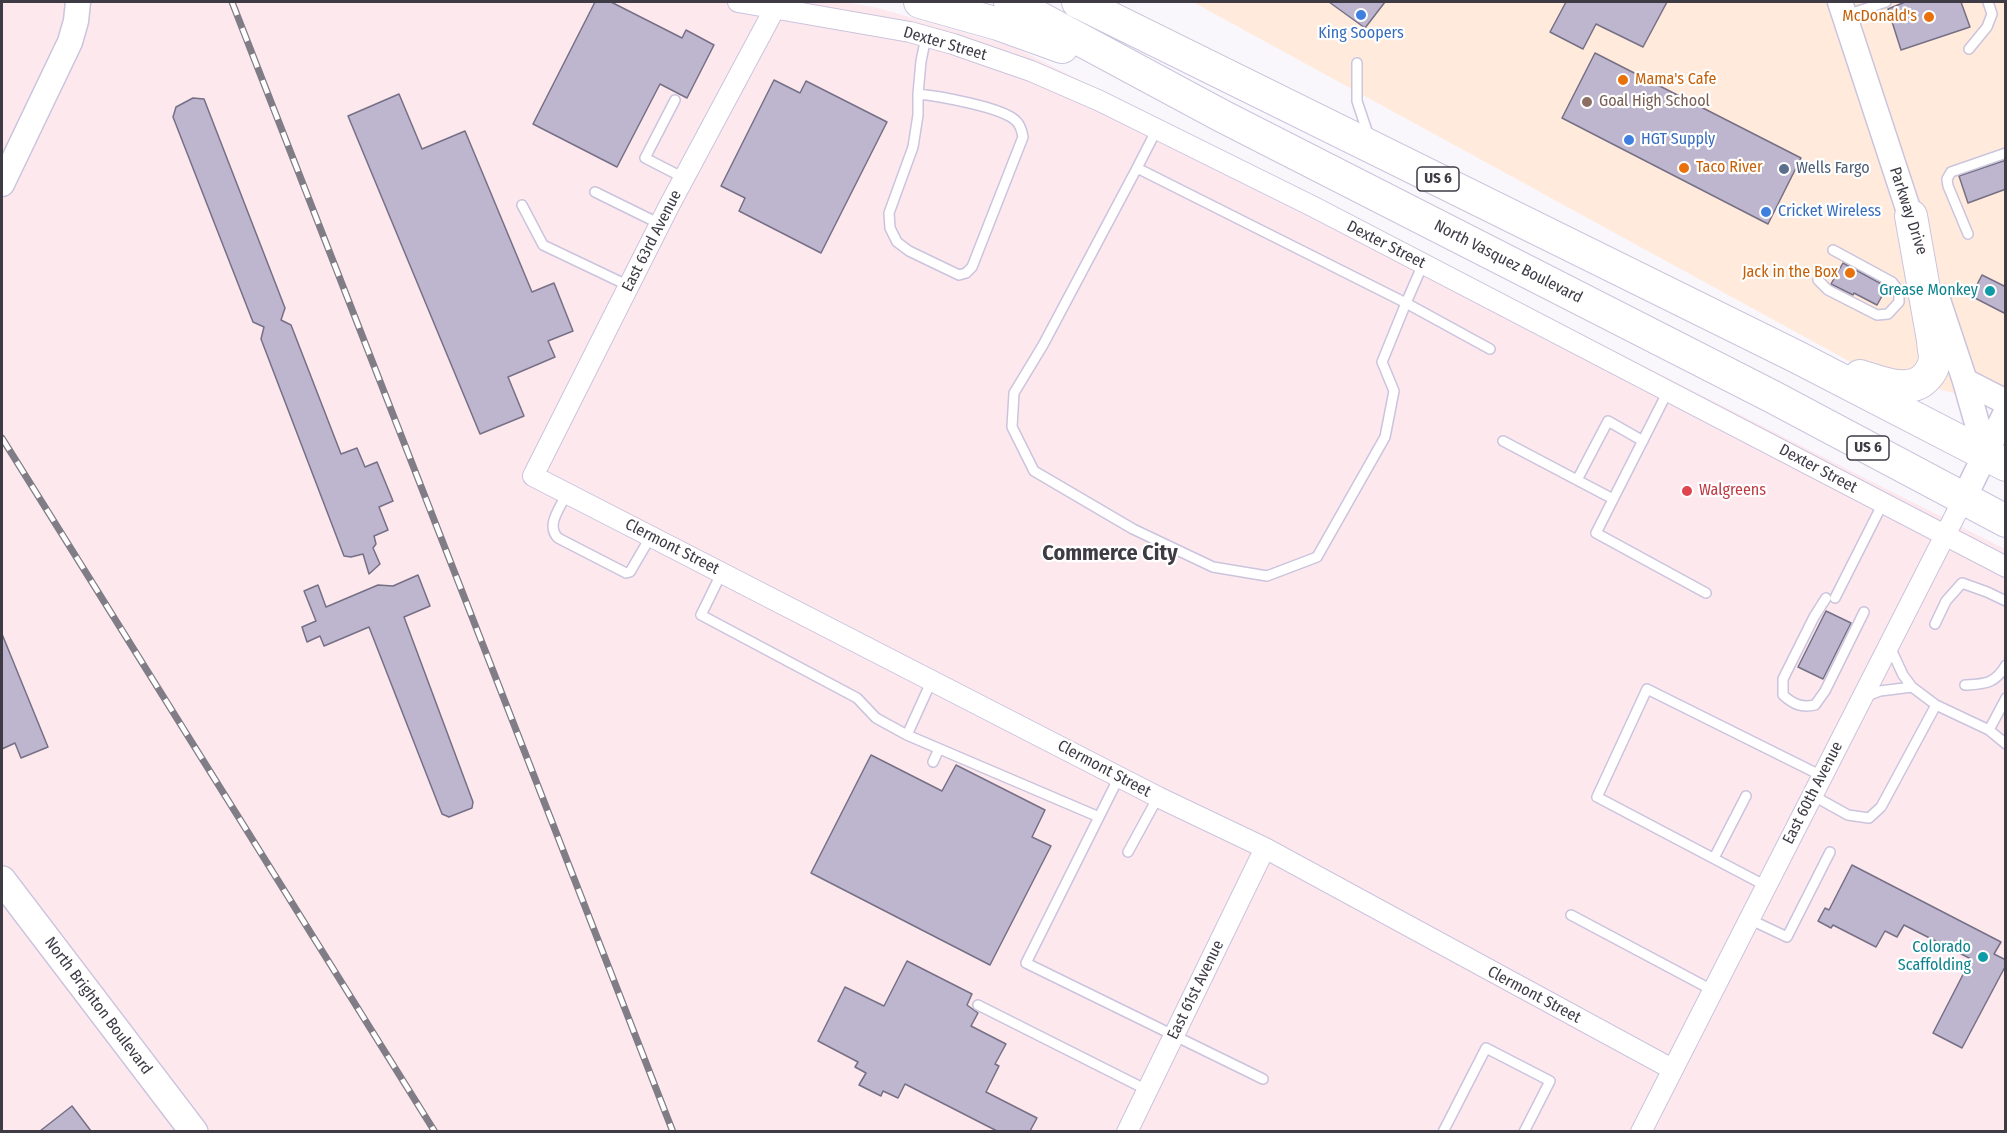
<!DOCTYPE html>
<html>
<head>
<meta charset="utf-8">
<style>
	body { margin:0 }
	#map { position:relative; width:2007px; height:1133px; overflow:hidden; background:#f9f7fc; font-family:"Fira Sans Condensed",sans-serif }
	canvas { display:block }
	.frame { position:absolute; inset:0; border:3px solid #3e3b45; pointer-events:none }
</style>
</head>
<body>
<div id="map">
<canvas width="2007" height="1133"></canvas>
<div class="frame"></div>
</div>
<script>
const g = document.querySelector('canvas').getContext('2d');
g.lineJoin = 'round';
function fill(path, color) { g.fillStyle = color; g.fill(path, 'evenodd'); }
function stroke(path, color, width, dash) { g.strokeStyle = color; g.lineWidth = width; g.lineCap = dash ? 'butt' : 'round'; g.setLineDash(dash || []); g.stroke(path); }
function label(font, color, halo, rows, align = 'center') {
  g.font = font + ' "Fira Sans Condensed",sans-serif'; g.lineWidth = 4.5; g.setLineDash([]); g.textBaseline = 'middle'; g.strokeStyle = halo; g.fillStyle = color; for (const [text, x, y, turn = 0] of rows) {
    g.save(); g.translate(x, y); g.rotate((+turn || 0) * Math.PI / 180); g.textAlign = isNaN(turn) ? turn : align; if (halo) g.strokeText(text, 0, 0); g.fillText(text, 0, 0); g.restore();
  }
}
const commercial = new Path2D(`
	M1193,2H2005V406L1867,371Z`);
const industrial = new Path2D(`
	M2,2H843L874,7L1014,47L2005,549V1131L2,1132Z`);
const building = new Path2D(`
	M595,2H611L682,38L686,30L714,45L687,98L660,84L617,167L533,124Z
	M1329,2H1385L1365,28Z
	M1566,2H1667L1643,47L1596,24L1583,49L1550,32Z
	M1905,2H1961L1970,27L1901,50L1888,9Z
	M1595,53L1801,158L1768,224L1562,118Z
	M774,80L800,93L806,81L887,122L821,253L739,211L745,198L721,186Z
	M399,94L422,149L465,131L532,292L554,283L573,331L548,341L555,357L508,377L524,416L480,434L348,116Z
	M193,98L204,99L285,308L281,320L291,325L341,454L357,448L365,467L377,462L393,501L379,507L388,530L374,536L376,544L373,548L380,564L369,574L363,554L351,557L344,556L261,339L264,327L253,322L173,117L176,107Z
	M2006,160V189L1968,203L1959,176Z
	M1843,263L1887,287L1877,305L1854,293L1853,295L1831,284Z
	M1982,275L2006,287V314L1971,296Z
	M418,575L430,606L404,617L473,802L472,808L449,817L442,814L369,627L324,646L320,636L307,642L302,627L316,621L304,591L318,585L326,607L378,585L393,586Z
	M1826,611L1851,623L1823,679L1798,667Z
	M2,634L48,747L21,758L15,743L2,749Z
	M871,755L942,791L956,765L1045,810L1032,837L1051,846L990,965L811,873Z
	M1852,865L2001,942L1994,954L2006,960V965L1962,1048L1933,1033L1971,959L1904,925L1897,937L1885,931L1876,947L1833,925L1831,928L1818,921L1825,908L1829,910Z
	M907,961L972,994L967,1005L978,1013L971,1026L1006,1044L995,1064L999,1066L986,1092L1037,1118L1030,1131H997L905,1084L898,1098L883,1091L881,1096L859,1085L866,1073L855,1067L858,1062L818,1041L845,987L884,1006Z
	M72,1106L91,1131H40Z`);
const service = new Path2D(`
	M1846,15L1886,2
	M1969,49L1987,27L1992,14L1988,2
	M1357,63V101L1369,137
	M918,94C938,96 1001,107 1015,120C1020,124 1022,131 1023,137L972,267L966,273L959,275L909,251L897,242L890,228L889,213L913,147L918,115V94L921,61L926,37
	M675,100L645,158L684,178
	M1157,129L1137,168L1406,303L1423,264
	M1137,168L1043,345L1014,393L1012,427L1034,471L1133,529L1213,567L1267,576L1317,557L1385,437L1394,391L1382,362L1406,303L1490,349
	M595,192L660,224
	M522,205L543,245L629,286
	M1968,234L1948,186L1947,179L1951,172L2006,153
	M1818,280L1828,290L1877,315L1888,314L1899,302V291L1892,282L1833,250
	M1668,391L1596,533L1706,593
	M1503,441L1613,499
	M1577,480L1608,421L1643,441
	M567,493C561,507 545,525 558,538L626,573L630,572L651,536
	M722,572L701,615L857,698L876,718L907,735
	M1826,598L1814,617L1783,679V695C1793,704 1801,708 1815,705L1825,691L1864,612
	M1835,598L1883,503
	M1935,624L1946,601L1962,583L1987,592L2006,601
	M932,680L907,735L1099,817
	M1965,685C1985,684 1995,684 2006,665
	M1867,696L1880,691L1912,687
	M1936,705L1989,730L2006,698
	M1989,730L2006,744
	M933,762L939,749
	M1119,777L1026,963L1263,1079
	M1812,795L1848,815L1869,818L1881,807L1936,705L1912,687L1903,675L1890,647
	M1128,852L1158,797
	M1714,858L1746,796
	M1766,886L1597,797L1647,689L1822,776
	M1571,915L1712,990
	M1749,919L1787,937L1830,852
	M978,1005L1147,1090
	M1443,1132L1486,1048L1550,1081L1524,1132`);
const minor = new Path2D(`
	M738,2L910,32L953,44L1031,71L1100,101L1314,207L2006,567
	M775,8L669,206L533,476L1158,797L1265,848L1672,1069
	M1127,1132L1265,848
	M1641,1132L1963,500`);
const tertiary = new Path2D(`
	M1840,2L1916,233
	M2,184L70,42L76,21L78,2
	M1937,297L1965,381L1986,455
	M1965,381L2006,402
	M1963,500L2006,412`);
const secondary = new Path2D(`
	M2,880L194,1132`);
const trunk = new Path2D(`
	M920,2L998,24L1062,47
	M1010,2L1222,116L1773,397L2006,521
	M1078,2L1797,357L2006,465
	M1860,376C1880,382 1911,396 1927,376C1931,372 1934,365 1935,359C1935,353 1933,346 1933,340L1911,216`);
const rail = new Path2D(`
	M232,2L673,1132
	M2,438L435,1132`);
const markers = [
	[1361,15,6,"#3f7fe0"],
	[1929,17,6,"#e8710a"],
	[1623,80,6,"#e8710a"],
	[1587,102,6,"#8d6e63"],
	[1629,140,6,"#3f7fe0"],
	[1684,168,6,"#e8710a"],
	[1784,169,6,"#5c6f8a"],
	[1766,212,6,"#3f7fe0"],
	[1850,273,6,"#e8710a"],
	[1990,291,6,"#0f9aa8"],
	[1687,491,6,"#e0444e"],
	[1983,957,6,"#0f9aa8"]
];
const shields = [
	[1438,179,42],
	[1868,448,42]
];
const shieldNames = [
	["US 6",1438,179],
	["US 6",1868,448]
];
const foodNames = [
	["McDonald's",1917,17],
	["Mama's Cafe",1635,80,"left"],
	["Taco River",1696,168,"left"],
	["Jack in the Box",1838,273]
];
const shopNames = [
	["King Soopers",1361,34,"center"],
	["HGT Supply",1641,140],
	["Cricket Wireless",1778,212]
];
const streetNames = [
	["Dexter Street",945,44,16],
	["Parkway Drive",1908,211,72],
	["East 63rd Avenue",652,241,-63],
	["Dexter Street",1386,245,27],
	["North Vasquez Boulevard",1508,262,27],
	["Dexter Street",1818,469,28],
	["Clermont Street",672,547,27],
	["Clermont Street",1104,769,28],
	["East 60th Avenue",1813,793,-63],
	["East 61st Avenue",1196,990,-64],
	["Clermont Street",1534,995,28],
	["North Brighton Boulevard",98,1006,53]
];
const educationNames = [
	["Goal High School",1599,102]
];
const serviceNames = [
	["Wells Fargo",1796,169]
];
const cultureNames = [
	["Grease Monkey",1978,291],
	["Colorado",1971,948],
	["Scaffolding",1971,966]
];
const healthNames = [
	["Walgreens",1699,491]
];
const districtNames = [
	["Commerce City",1110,554]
];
fill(commercial, '#ffeadb');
fill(industrial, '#fde8ee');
fill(building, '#bdb6ce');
stroke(building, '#767086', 1.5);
stroke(service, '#cbc4dd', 12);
stroke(minor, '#cbc4dd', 22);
stroke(tertiary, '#cbc4dd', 27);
stroke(secondary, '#cbc4dd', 30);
stroke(trunk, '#cbc4dd', 34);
stroke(service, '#fff', 9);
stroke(minor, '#fff', 20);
stroke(tertiary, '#fff', 24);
stroke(secondary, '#fff', 27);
stroke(trunk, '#fff', 32);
stroke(rail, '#807d86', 7);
stroke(rail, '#fff', 4.5, [14]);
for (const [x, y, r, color] of markers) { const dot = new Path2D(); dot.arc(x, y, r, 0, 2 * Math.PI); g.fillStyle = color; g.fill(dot); stroke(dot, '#fff', 2); }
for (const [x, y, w] of shields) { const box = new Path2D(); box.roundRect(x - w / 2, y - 12, w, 24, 4.5); g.fillStyle = '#fff'; g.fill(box); stroke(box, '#3e3b45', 1.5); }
label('bold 15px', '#3e3b45', null, shieldNames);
label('16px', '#c56008', '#fff', foodNames, 'right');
label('16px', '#366cbe', '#fff', shopNames, 'left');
label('16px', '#3e3b45', '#fff', streetNames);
label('16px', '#785e54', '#fff', educationNames, 'left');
label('16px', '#4e5e75', '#fff', serviceNames, 'left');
label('16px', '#0d838f', '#fff', cultureNames, 'right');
label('16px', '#be3a42', '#fff', healthNames, 'left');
label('bold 22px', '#3e3b45', '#fff', districtNames);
</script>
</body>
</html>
